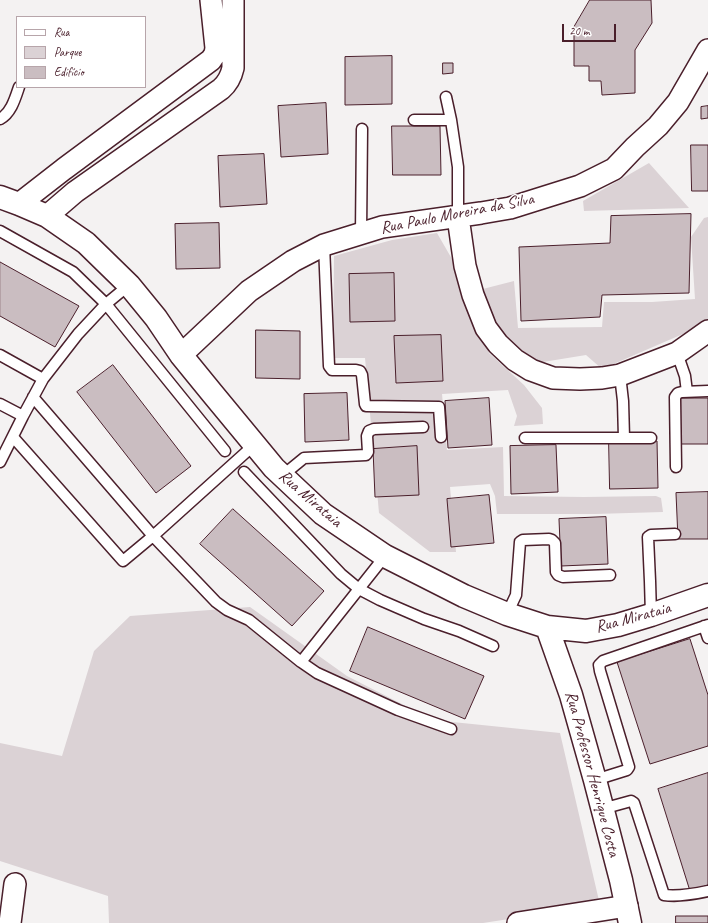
<!DOCTYPE html>
<html>
<head>
<meta charset="utf-8">
<style>
	body { margin:0 }
	#map { position:relative; width:708px; height:923px; overflow:hidden; background:#f4f2f2; font-family:Caveat,sans-serif }
	canvas { display:block }
	.legend { position:absolute; left:16px; top:16px; width:130px; height:72px; box-sizing:border-box; background:#fff; border:1px solid #b7a5aa; margin:0; padding:5px 7px; list-style:none; font-size:12px; color:#4a1f2b }
	.legend li { display:flex; align-items:center; gap:8px; height:20px }
	.legend b { width:20px; border:1px solid #b7a5aa }
	.scale { position:absolute; left:562px; top:24px; width:54px; height:18px; box-sizing:border-box; border:2px solid #4a1f2b; border-top:0; padding-left:5px; font-size:12px; line-height:14px; white-space:nowrap; color:#4a1f2b; -webkit-text-stroke:3px #fff; paint-order:stroke }
</style>
</head>
<body>
<div id="map">
<canvas width="708" height="923"></canvas>
<ul class="legend">
<li><b style="height:5px;background:#fff"></b>Rua</li>
<li><b style="height:11px;background:#dbd2d5"></b>Parque</li>
<li><b style="height:11px;background:#cabdc1"></b>Edifício</li>
</ul>
<div class="scale">20 m</div>
</div>
<script>
const g = document.querySelector('canvas').getContext('2d');
g.lineJoin = 'round';
function fill(path, color) { g.fillStyle = color; g.fill(path, 'evenodd'); }
function stroke(path, color, width, dash) { g.strokeStyle = color; g.lineWidth = width; g.lineCap = dash ? 'butt' : 'round'; g.setLineDash(dash || []); g.stroke(path); }
function label(font, color, halo, rows, align = 'center') {
  g.font = font + ' Caveat,sans-serif'; g.lineWidth = 3; g.setLineDash([]); g.textBaseline = 'middle'; g.strokeStyle = halo; g.fillStyle = color; for (const [text, x, y, turn = 0] of rows) {
    g.save(); g.translate(x, y); g.rotate((+turn || 0) * Math.PI / 180); g.textAlign = isNaN(turn) ? turn : align; if (halo) g.strokeText(text, 0, 0); g.fillText(text, 0, 0); g.restore();
  }
}
const green = new Path2D(`
	M649,163L689,208L584,211L583,201Z
	M708,217V322L706,324L602,369L586,355L543,362H525L512,354L475,291L514,281L518,328L602,327L604,302H652L695,299L691,237L704,218Z
	M437,233L456,266L476,314L489,353L524,385L542,408L543,424L514,426L517,416L508,390L442,394L447,450L503,447L504,496L584,497L656,496L661,498L663,512L595,514H497L495,496L490,484L450,487L456,552H430L379,513L365,358H333L334,256L392,240Z
	M250,607L347,676L433,720L560,733L600,905L483,923H109L108,896L0,861V743L62,756L94,651L130,616Z`);
const building = new Path2D(`
	M590,0H651L652,23L635,50V93L602,95L601,81H589V66H574V27Z
	M392,56V104L345,105V57Z
	M443,63H453V73L443,74Z
	M326,103L328,154L281,157L278,106Z
	M708,106V118L701,119V107Z
	M392,126H440L441,175H393Z
	M691,145H708V191H692Z
	M264,154L267,204L220,207L218,156Z
	M691,214L689,293L602,295L600,317L521,321L519,247L610,243L611,216Z
	M219,223L220,268L176,269L175,224Z
	M0,262L79,306L55,347L0,316Z
	M394,273L395,321L350,322L349,274Z
	M256,330L300,331V379L256,378Z
	M441,335L443,381L396,383L394,336Z
	M113,365L191,466L156,493L77,392Z
	M347,393L349,440L305,442L304,394Z
	M489,398L492,445L448,448L445,401Z
	M680,398H708V444H679Z
	M609,441H657L658,488L610,489Z
	M556,445L558,492L511,494L510,446Z
	M417,446L419,495L375,497L373,449Z
	M708,492V539H678L676,493Z
	M489,495L494,543L451,547L447,499Z
	M233,509L324,591L292,626L200,544Z
	M606,517L608,564L561,566L559,519Z
	M368,627L484,676L465,719L350,671Z
	M690,639L708,695V746L650,764L617,662Z
	M708,773V885L690,891L658,789Z
	M676,916H708V923H676Z`);
const lane = new Path2D(`
	M446,97L451,120L458,167V217
	M0,119C11,113 15,99 19,87
	M414,120H451
	M0,231L73,272L106,304L225,451
	M361,234L362,129
	M324,245L329,366L332,370H356L360,371L362,375L365,404L366,406L439,407L441,437
	M677,353L685,376L687,392
	M0,355L43,379
	M620,375L623,401L624,438
	M33,397L153,536L216,602L227,610L249,620L301,662L317,673L398,710L451,729
	M0,404L23,416
	M13,437L123,561L153,536L254,445
	M525,438H651
	M0,462L23,416L43,379L78,334L106,304L129,285
	M676,467L675,397L678,393L682,392L708,391
	M244,472L341,574L359,589L380,600L424,619L459,631L493,646
	M282,476L304,458L366,455L368,452L367,436L369,431L374,429L423,427
	M507,614L516,595L520,542L523,540L549,539L552,540L555,543L556,572L558,575L563,577L610,575
	M651,615L650,581L648,537L651,535L675,534
	M704,626L708,638
	M301,662L385,556
	M595,780L627,770L629,767L600,671L599,665L603,661L708,625
	M602,809L631,801L634,803L664,895C679,897 694,894 708,891`);
const street = new Path2D(`
	M19,204L64,169L211,60L215,54L216,48L211,0
	M47,216L75,192L221,89C228,83 231,77 233,68V0
	M458,217L465,266L473,295L486,328L498,344L515,360L531,370L553,378L580,379L602,378L620,375L677,353L708,331
	M181,355L249,291L293,261L324,245L382,227L481,213L510,208L580,186L614,169L635,147L658,126L678,102L708,50
	M10,923L15,884
	M518,923L627,906`);
const secondary = new Path2D(`
	M0,197L19,204L47,216L86,243L129,285L156,318L181,355L212,393L274,468L323,514L385,556L464,596L507,614L547,627L586,631L618,625L651,615L708,595
	M547,627L571,695L595,780L621,880L630,923`);
const streetNames = [
	["Rua Paulo Moreira da Silva",457,214,-11],
	["Rua Mirataia",310,499,41],
	["Rua Mirataia",633,618,-15],
	["Rua Professor Henrique Costa",592,774,75]
];
fill(green, '#dbd2d5');
fill(building, '#cabdc1');
stroke(building, '#4a1f2b', 1);
stroke(lane, '#4a1f2b', 13);
stroke(street, '#4a1f2b', 24);
stroke(secondary, '#4a1f2b', 25);
stroke(lane, '#fff', 10);
stroke(street, '#fff', 21);
stroke(secondary, '#fff', 22);
label('17px', '#4a1f2b', '#fff', streetNames);
</script>
</body>
</html>
